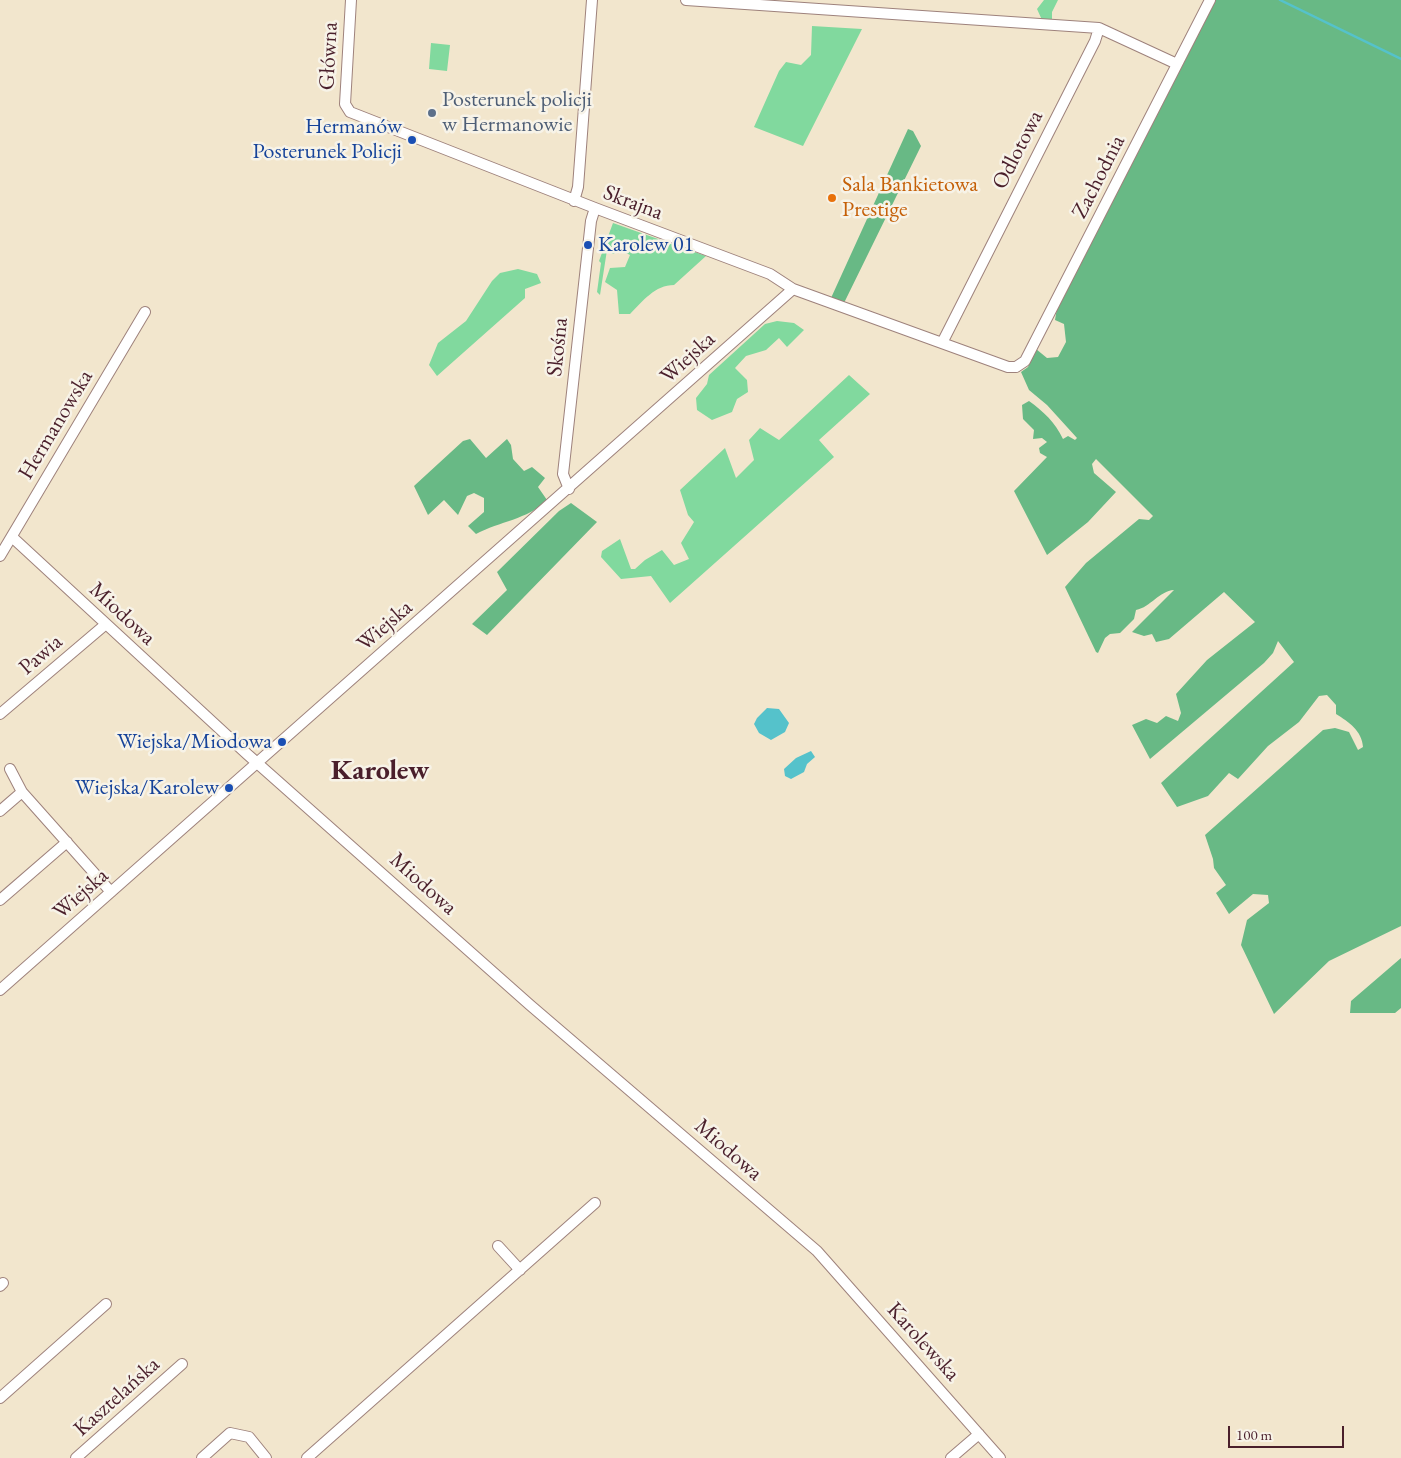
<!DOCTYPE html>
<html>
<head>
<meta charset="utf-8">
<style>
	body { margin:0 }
	#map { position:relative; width:1401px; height:1458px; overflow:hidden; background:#f2e6cd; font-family:"EB Garamond",serif }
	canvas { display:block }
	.scale { position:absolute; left:1228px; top:1426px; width:116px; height:22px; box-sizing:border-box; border:2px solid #4a1f2b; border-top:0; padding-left:6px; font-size:15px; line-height:18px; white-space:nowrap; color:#4a1f2b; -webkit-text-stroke:4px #f7f3e8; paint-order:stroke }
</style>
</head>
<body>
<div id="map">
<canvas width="1401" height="1458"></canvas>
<div class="scale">100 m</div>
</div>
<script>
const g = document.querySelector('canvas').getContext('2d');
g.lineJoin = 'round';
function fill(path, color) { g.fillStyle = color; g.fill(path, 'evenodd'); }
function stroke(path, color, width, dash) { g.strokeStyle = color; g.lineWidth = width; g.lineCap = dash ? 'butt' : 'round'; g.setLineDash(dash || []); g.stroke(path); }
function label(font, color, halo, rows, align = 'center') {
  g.font = font + ' "EB Garamond",serif'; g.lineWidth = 5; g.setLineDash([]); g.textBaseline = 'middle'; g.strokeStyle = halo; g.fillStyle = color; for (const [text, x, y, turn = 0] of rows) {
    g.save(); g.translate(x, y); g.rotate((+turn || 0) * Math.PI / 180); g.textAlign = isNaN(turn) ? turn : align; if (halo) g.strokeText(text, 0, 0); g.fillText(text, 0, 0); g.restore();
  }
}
const green = new Path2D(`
	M1044,0H1058L1052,12V22L1042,20L1037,9Z
	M812,26L862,29L803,146L754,127L779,71L786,62L801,65L811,55Z
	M431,43L450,45L447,71L429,69Z
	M613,223L706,256L674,285C655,285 643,301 630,314H619L617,290L605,282L610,268L625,267L630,255L620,250L613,254L607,250L600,295L597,292L601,263L599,261Z
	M518,269L537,274L541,283L525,289V298L437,376L429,365L438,343L466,321L492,281L500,273Z
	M777,321L794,323L804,330L787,347L779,338L766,350L746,356L735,368L747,380L748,392L737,399L732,412L712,420L697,410L696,398L707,384L709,375L765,324Z
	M849,375L870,394L819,440L834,457L670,603L651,576L621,579L601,557L602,551L620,539L631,569H635L645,560L662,550L674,565L689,559L681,543L694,522L688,515L680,490L725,448L736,478L754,460L749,440L760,428L779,440Z`);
const forest = new Path2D(`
	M1215,0H1401V926L1329,961L1274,1014L1241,945L1247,920L1269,903L1268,895L1253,894L1229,914L1216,893L1226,885L1214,868L1213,859L1205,835L1323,730L1335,728L1349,732L1358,750L1363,747C1362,731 1349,722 1336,714V705L1327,695L1319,696L1299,722L1268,746L1238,779L1229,773L1208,796L1177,807L1161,783L1294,662L1278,641L1273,653L1264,663L1150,759L1132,725L1146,719L1157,723L1166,716L1178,721L1181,713L1176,694L1207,660L1255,622L1224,592L1169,639L1156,642L1152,634L1144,636L1132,632L1174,590C1159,591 1151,607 1136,610L1134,619L1120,633L1110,634L1105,638L1098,653L1096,652L1065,587L1086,563L1139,519L1149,520L1153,516L1096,459L1092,464L1094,473L1116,492L1088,522L1047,555L1014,491L1047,457L1040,453L1039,448L1047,442L1042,438L1033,439L1034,430L1023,419L1022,405L1029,401C1044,412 1055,422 1063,439L1068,436L1075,440L1077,438L1047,405L1029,390L1021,372L1028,367L1036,349L1047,358L1058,357L1066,342L1064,324L1055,320L1057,308Z
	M908,129L913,131L921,146L844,303L831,298Z
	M470,439L486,458L507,439L511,445L513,459L524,471L532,467L545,478L538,487L547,500C527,520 500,521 476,534L468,526L484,512V498L474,493L467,496L458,515L444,500L428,515L414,486L463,441Z
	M571,503L597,522L487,635L472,624L507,590L497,572L559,511Z
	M1401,958V1008L1395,1013H1350L1351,1001Z`);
const water = new Path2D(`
	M767,708L779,709L789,723L785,732L771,740L759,733L754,724L757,718Z
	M811,751L815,757L807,764L804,772L791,779L785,776L784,769L796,758Z`);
const stream = new Path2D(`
	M1280,0L1401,59`);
const minor = new Path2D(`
	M351,0L345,104L350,112L595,208L770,274L793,289L1008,367H1016L1025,361L1210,0
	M686,0L1099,28L1177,64
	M574,201L578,187L592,0
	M942,343L1095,41L1099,28
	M569,489L563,474L591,221L595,208
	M12,537L247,754L530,1005L817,1251L1000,1458
	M0,556L145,312
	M0,714L106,624
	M10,769L22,792L111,892
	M0,811L22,792
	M0,900L67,842
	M0,990L793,289
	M498,1246L520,1270
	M0,1286L3,1283
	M0,1398L106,1304
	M76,1458L182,1364
	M202,1458L230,1433L249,1437L266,1458
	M307,1458L595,1203
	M951,1458L979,1434`);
const markers = [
	[432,113,5,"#5c6f8a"],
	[412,140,5,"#1a4fb4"],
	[832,198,5,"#e8710a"],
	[588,245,5,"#1a4fb4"],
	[282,742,5,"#1a4fb4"],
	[229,788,5,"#1a4fb4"]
];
const streetNames = [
	["Główna",329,56,-87],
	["Odlotowa",1018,150,-63],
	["Zachodnia",1099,177,-63],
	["Skrajna",633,203,21],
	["Skośna",558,347,-84],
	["Wiejska",688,358,-42],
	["Hermanowska",56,425,-59],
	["Miodowa",122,614,43],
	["Wiejska",385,626,-41],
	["Pawia",41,655,-41],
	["Miodowa",423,884,42],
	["Wiejska",81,894,-41],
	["Miodowa",728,1150,41],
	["Karolewska",923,1342,48],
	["Kasztelańska",117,1397,-42]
];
const serviceNames = [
	["Posterunek policji",442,100],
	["w Hermanowie",442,125]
];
const transitNames = [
	["Hermanów",402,127],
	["Posterunek Policji",402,152],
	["Karolew 01",598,245,"left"],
	["Wiejska/Miodowa",272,742],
	["Wiejska/Karolew",219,788]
];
const foodNames = [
	["Sala Bankietowa",842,185],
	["Prestige",842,210]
];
const districtNames = [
	["Karolew",380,771]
];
fill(green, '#81d99e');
fill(forest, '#68b985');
fill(water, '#55c2cb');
stroke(stream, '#55c2cb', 2.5);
stroke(minor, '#9e827c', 12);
stroke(minor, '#fff', 10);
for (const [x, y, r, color] of markers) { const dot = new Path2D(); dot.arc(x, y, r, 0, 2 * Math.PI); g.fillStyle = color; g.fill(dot); stroke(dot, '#f7f3e8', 2); }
label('22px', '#4a1f2b', '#f7f3e8', streetNames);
label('22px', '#4e5e75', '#f7f3e8', serviceNames, 'left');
label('22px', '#164399', '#f7f3e8', transitNames, 'right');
label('22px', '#c56008', '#f7f3e8', foodNames, 'left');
label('bold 28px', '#4a1f2b', '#f7f3e8', districtNames);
</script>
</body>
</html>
